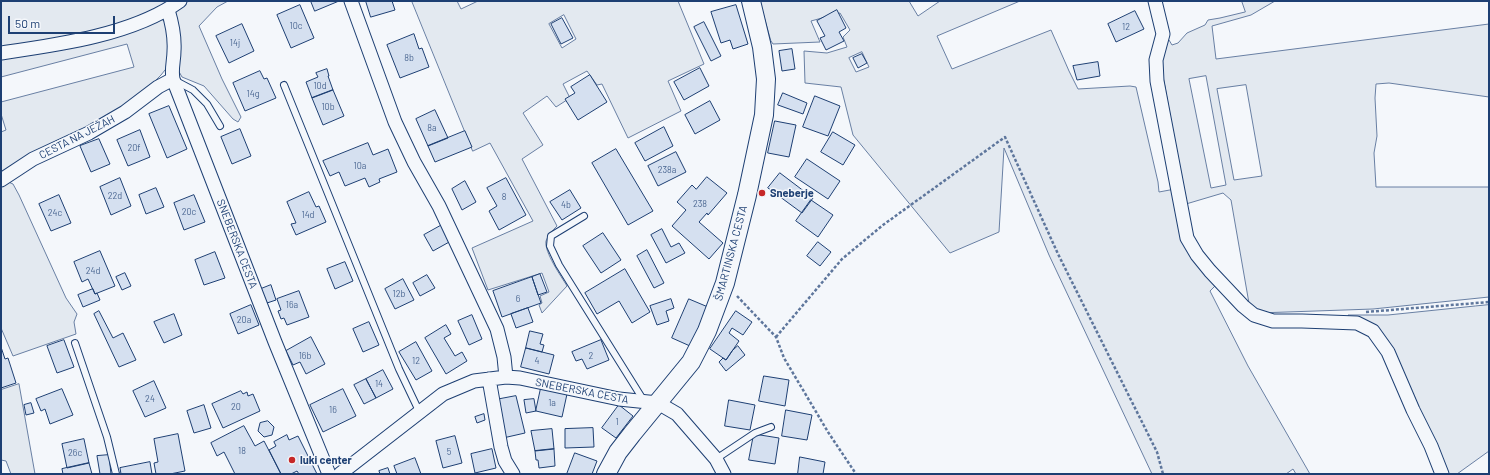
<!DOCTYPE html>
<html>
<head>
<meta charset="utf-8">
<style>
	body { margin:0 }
	#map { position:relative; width:1490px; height:475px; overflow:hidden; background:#f4f7fb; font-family:Barlow,sans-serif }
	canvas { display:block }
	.frame { position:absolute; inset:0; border:2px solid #1d3f73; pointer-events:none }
	.scale { position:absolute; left:8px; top:16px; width:107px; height:18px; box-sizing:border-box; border:2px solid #1d3f73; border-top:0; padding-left:5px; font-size:12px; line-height:14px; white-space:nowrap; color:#1d3f73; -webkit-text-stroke:3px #f4f7fb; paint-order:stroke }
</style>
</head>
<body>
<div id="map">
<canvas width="1490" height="475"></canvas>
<div class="frame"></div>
<div class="scale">50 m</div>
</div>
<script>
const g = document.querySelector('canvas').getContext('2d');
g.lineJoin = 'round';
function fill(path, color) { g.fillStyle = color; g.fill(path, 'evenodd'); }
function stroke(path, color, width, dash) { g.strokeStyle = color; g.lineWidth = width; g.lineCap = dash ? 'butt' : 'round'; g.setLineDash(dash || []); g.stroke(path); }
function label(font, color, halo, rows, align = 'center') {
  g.font = font + ' Barlow,sans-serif'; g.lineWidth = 3; g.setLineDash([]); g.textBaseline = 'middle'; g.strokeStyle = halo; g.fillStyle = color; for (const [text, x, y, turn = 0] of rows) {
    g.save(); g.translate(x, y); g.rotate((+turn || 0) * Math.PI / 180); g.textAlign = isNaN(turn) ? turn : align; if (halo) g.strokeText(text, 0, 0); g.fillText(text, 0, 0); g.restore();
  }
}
const green = new Path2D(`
	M1,1H171L113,28L1,48Z
	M185,1H228L217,7L199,26L222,79L241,117L238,122L233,119L204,86L182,77L177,68L175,20L176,11L180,5Z
	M412,1H457L461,9L478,1H678L704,64L668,81L681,111L628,138L602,84L597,85L587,71L563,84L570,98L556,107L547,96L523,113L543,145L522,159L557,226C553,230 548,235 546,241C544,252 561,276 567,286L542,313L539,305L542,303L540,296L549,292L542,273L488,290L472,248L533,221L490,143L473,151ZM564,15L576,39L562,48L549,24Z
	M760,1H909L918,16L940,1H1020L937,36L952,69L1051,30L1069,71L1078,89L1130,86L1136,87L1158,182L1159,192L1175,189L1181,227L1217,284L1210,291L1248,366L1310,474H1296L1293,469L1286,474H1152L1049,255L1004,148L999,232L950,253L853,135L841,87L805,83L804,51L827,53L847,47L843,37L850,30L840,13L811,21L820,42L773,44L771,41ZM862,52L869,67L856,72L849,58Z
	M1242,1H1275L1251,15L1212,26L1216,59L1489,24V97L1389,83L1376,84L1375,98L1377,136L1374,153L1376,187H1489V297L1373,309L1258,313L1250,309L1231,200L1223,193L1186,204L1161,65L1167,42L1169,40L1172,45L1178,43L1187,33L1205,25L1208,20L1220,18L1245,12ZM1206,76L1226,185L1211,188L1189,79ZM1246,85L1262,176L1234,180L1217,89Z
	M156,17L163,20L167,25L170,40L169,65L161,75L150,86L118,110L1,175V132L6,130L1,114V102L134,67L127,44L1,77V57Z
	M6,181L13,184L19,195L66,298L77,314L74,322L76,334L13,356L1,328V184Z
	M1489,305V451L1457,474H1445L1390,348L1349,318L1348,315H1388L1475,306Z
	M19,384L35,474H11L6,461L1,460V390Z`);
const building = new Path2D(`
	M311,1H339L315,11Z
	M366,1H392L395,10L371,17Z
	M300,5L314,38L291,48L277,15Z
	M736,5L748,44L733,49L730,40L721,43L711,12Z
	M837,10L846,28L839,32L844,41L826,50L820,38L825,36L817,21Z
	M1135,11L1144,29L1116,42L1108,24Z
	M562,18L573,38L561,44L551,24Z
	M704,22L721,56L711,61L694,27Z
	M242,24L254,51L229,63L216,36Z
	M414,34L419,49L422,48L429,67L400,78L387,45Z
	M792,49L795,69L782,71L779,51Z
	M862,54L867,63L858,68L853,58Z
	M1098,62L1100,76L1077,80L1073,66Z
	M700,68L709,86L684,100L674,82Z
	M327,69L329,76H328L333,90L312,98L306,82L318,77L316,73Z
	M260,71L264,79L267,78L276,98L245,111L233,83Z
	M590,75L607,102L578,120L565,99L575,93L571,87Z
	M333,90L344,116L323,125L312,98Z
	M783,93L807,103L803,114L778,105Z
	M815,96L840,106L828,136L803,127Z
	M710,101L720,120L695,134L685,115Z
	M169,106L187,149L167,158L149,114Z
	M435,110L448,138L428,146L416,119Z
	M775,121L796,125L789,157L768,153Z
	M664,127L673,146L645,161L635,143Z
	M240,129L251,156L232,164L221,137Z
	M140,130L150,157L128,166L117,140Z
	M465,131L472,147L435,162L428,146Z
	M833,132L855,145L843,165L821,152Z
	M99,139L110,164L91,172L80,146Z
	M368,143L373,155L388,149L397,172L379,179L380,182L369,187L365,178L345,186L339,172L330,176L323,161Z
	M616,149L653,211L628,225L592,163Z
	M676,152L686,172L658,186L648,166Z
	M807,159L840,181L828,199L795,177Z
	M780,173L813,198L802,213L768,188Z
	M707,177L727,193L708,215L707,213L699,222L723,243L709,259L672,226L686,210L677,202L692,185L696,189Z
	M120,178L131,206L111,215L100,187Z
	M506,178L526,215L499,230L489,211L497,206L487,188Z
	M465,181L476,202L462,210L452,189Z
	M156,188L164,207L146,214L139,195Z
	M570,190L581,208L562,220L550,202Z
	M309,192L316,207L319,206L326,222L296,235L291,224L296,223L287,202Z
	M59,195L71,223L51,231L39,204Z
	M194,195L205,222L184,230L174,203Z
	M811,200L833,215L818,237L796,221Z
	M442,225L451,241L433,251L424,235Z
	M662,229L671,247L679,243L685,253L666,263L651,235Z
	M603,233L621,260L601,273L583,246Z
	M818,242L831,252L820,266L807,256Z
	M647,250L664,283L654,288L637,256Z
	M100,251L115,286L95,294L88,279L82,282L74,262Z
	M215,252L225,278L204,285L195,260Z
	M345,262L353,281L335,289L327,269Z
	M625,269L650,312L632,323L619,301L597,314L585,293Z
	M125,273L131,286L122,290L116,277Z
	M540,274L547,292L538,295L532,277Z
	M427,275L435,288L420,296L413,283Z
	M532,277L541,303L502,317L493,291Z
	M403,279L414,300L395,309L385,289Z
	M271,285L276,300L267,303L261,289Z
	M93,289L95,294L97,293L100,300L83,307L78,295Z
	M299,291L309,317L287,325L284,318L281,319L278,311L281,310L277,299Z
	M671,299L674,308L666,311L669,321L657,325L650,306Z
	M689,299L708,307L690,346L672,338Z
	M251,305L259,325L238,334L230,314Z
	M528,308L533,322L516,328L511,314Z
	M99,311L113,338L123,333L136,360L119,367L94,314Z
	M736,311L752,322L743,335L732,328L729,333L739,341L726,360L710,349Z
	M174,314L182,335L164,343L154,322Z
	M472,315L482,339L469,345L458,321Z
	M369,322L379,345L363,352L353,329Z
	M446,325L451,334L444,338L455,356L462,352L467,361L446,374L425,338Z
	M530,331L543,334L540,344L544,345L542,352L526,348Z
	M311,337L325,364L306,374L300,362L293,365L286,351Z
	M64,340L74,367L57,373L47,346Z
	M601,340L609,360L587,369L582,359L576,361L572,352Z
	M416,342L432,371L416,380L399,352Z
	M738,346L745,355L726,371L719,362L723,358L726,360L732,351Z
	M1,347L5,359L8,358L16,383L1,388Z
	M526,348L554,355L549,374L521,367Z
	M383,370L393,389L376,398L366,379Z
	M764,376L789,380L785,406L759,401Z
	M366,379L376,398L364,404L354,385Z
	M154,381L166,408L145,417L133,391Z
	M541,388L567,394L562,417L536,411Z
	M62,389L73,415L50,424L45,409L41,411L36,399Z
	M343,389L356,416L323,432L310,405Z
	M241,391L243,394L247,392L248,396L253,394L260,411L223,428L212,404Z
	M516,396L525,433L503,438L495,400Z
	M534,399L536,411L526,413L524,400Z
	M729,400L755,405L750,430L725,426Z
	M31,403L34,413L26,415L24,405Z
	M204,405L211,428L194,433L187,411Z
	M619,405L633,416L616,438L602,428Z
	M786,410L812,415L807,440L782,436Z
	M484,414L485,420L477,423L475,417Z
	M268,421L274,427L272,435L264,437L258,431L260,423Z
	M244,426L255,446L264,441L281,474H235L224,452L217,456L211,443Z
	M593,428L594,447L565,448V429Z
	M552,429L554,449L535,451L531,431Z
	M178,434L185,471L170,474H156L154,463L158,462L154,439Z
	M754,434L779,438L775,464L749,460Z
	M287,435L289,440L298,436L317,474H299L297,471L291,474H281L269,450L276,446L274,442Z
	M455,436L462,463L443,468L436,441Z
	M84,439L89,463L67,468L62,444Z
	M492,449L496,468L475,473L471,454Z
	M554,449L555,466L539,468L538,460H536L535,451Z
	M575,453L597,461L592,474H567Z
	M109,455L111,474H100L97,456Z
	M800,457L825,462L823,474H798Z
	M415,458L421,474H397L394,466Z
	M150,462L152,474H121L120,468Z
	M89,463L92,474H63L62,469Z
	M388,468L390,474H380L379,471Z`);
const path = new Path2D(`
	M737,296L776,337L784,358L828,432L856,474
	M1366,312L1489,302
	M776,337L842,259L883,225L1005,137L1058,254L1157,452L1163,474`);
const lane = new Path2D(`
	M176,81L193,90L207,104L220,126
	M284,85L399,369L419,411
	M584,216L551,236L550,246L559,265L644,401
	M75,343L107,437L116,474
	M716,459L755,433L771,427`);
const street = new Path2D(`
	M351,1L395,122L414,162L439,206L497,329L504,357L506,377
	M1155,1L1163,34L1156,60L1157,81L1187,238L1197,255L1210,271L1243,306L1254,315L1273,321H1302L1357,323L1373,331L1388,352L1413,410L1431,446L1442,474
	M168,10C172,23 175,36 174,51C174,61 171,69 173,79L275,342L329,474
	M1,53C57,45 133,35 180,1
	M1,180L33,159L89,133L125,112L158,87L173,79
	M489,379L501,447L505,461L513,474
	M340,474L443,394L474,381L506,377L520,378L619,399L658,403L677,414L716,459L724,474`);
const secondary = new Path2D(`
	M606,474L618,452L632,434L691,362L707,331L725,283L747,195L764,115L766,79L762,47L751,1`);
const markers = [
	[762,193,4,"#c62828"],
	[292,460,4,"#c62828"]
];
const numberNames = [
	["10c",296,26],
	["12",1126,27],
	["14j",235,43],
	["8b",409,58],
	["10d",320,86],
	["14g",253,94],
	["10b",328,107],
	["8a",432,128],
	["20f",134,148],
	["10a",360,166],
	["238a",667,170],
	["22d",115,196],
	["8",504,197],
	["238",700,204],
	["4b",566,205],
	["20c",189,212],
	["24c",55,213],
	["14d",308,215],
	["24d",93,271],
	["12b",399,294],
	["6",518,299],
	["16a",292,305],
	["20a",244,320],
	["16b",305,356],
	["2",591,356],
	["12",416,361],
	["4",537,361],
	["14",379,384],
	["24",150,399],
	["1a",552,403],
	["20",236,407],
	["16",333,410],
	["1",617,422],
	["18",242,451],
	["5",449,452],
	["26c",75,453]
];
const streetNames = [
	["CESTA NA JEŽAH",77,137,-27],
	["SNEBERSKA CESTA",237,244,69],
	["ŠMARTINSKA CESTA",731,253,-75],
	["SNEBERSKA CESTA",582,391,11]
];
const poiNames = [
	["Sneberje",770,193],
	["luki center",300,460]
];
fill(green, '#e3e9f0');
stroke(green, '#687fa3', 1);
fill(building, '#d5e0f0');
stroke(building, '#1d3f73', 1);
stroke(lane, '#1d3f73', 8);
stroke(street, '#1d3f73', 15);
stroke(secondary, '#1d3f73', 20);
stroke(path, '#5e769c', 2.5, [3, 2]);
stroke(lane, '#f4f7fb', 6);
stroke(street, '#f4f7fb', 13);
stroke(secondary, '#f4f7fb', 18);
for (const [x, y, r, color] of markers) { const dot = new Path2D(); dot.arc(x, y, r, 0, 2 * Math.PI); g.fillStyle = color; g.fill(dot); stroke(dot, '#f4f7fb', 1.5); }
label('9px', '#4b6792', null, numberNames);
label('11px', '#1d3f73', '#f4f7fb', streetNames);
label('bold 11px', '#1d3f73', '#f4f7fb', poiNames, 'left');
</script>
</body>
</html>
